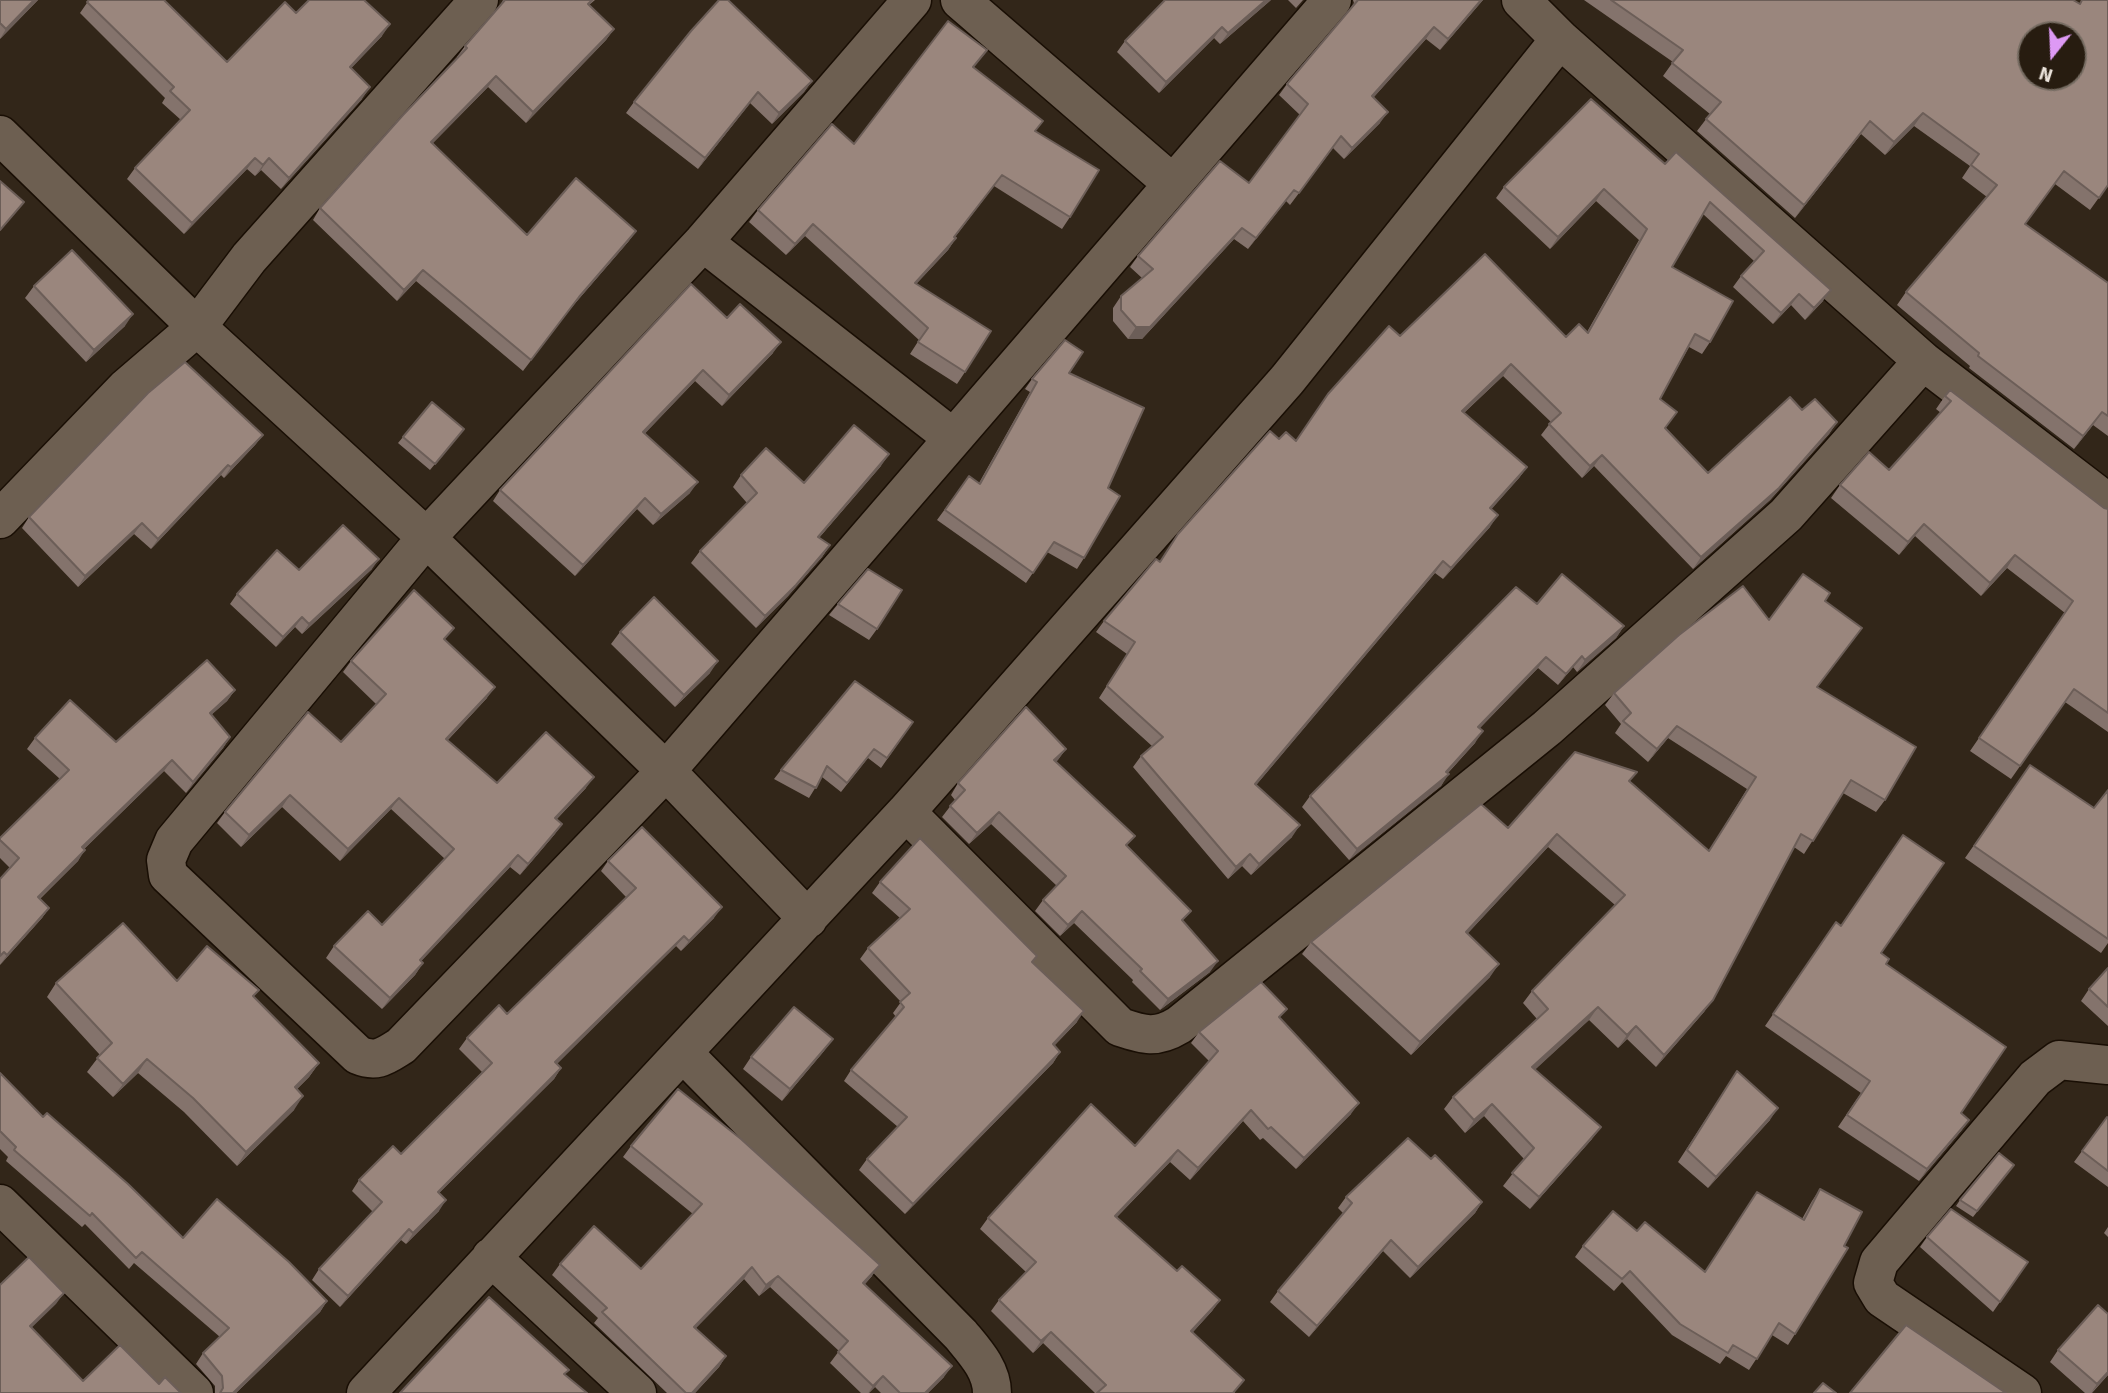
<!DOCTYPE html>
<html>
<head>
<meta charset="utf-8">
<style>
	body { margin:0 }
	#map { position:relative; width:2108px; height:1393px; overflow:hidden; background:#322619; font-family:Signika,sans-serif }
	canvas { display:block }
	.north { position:absolute; left:2017px; top:21px; width:70px; height:70px; box-sizing:border-box; background:#271c10; border:2px solid #756b61; border-radius:50%; rotate:198deg; font-size:19px; font-weight:700; line-height:28px; text-align:center; color:#eae2da }
	.north::after { content:''; display:block; margin:auto; width:24px; height:32px; background:#dd99f4; clip-path:polygon(50% 0,100% 100%,50% 72%,0 100%) }
</style>
</head>
<body>
<div id="map">
<canvas width="2108" height="1393"></canvas>
<div class="north">N</div>
</div>
<script>
const g = document.querySelector('canvas').getContext('2d');
g.lineJoin = 'round';
function stroke(path, color, width, dash) { g.strokeStyle = color; g.lineWidth = width; g.lineCap = dash ? 'butt' : 'round'; g.setLineDash(dash || []); g.stroke(path); }
function fill(path, color) { g.fillStyle = color; g.fill(path, 'evenodd'); }
const minor = new Path2D(`
	M912,0L703,242L426,538L174,841L166,860L168,875L358,1055C377,1063 385,1056 401,1046L666,771L1332,0
	M960,0L1173,184
	M1521,0L1560,39L1923,361L2108,503
	M0,135L197,327L413,525L666,771L808,919
	M703,242L953,438
	M0,519L126,388L197,327L249,258L479,0
	M906,812L1120,1027C1144,1035 1156,1039 1179,1025L1547,728L1786,515L1923,361
	M684,1054L961,1335C975,1352 992,1370 992,1393
	M0,1204L194,1393
	M491,1257L637,1393
	M366,1393L906,812L1287,380L1560,39
	M2022,1393L1882,1298L1873,1283L1879,1262L2035,1078L2059,1060L2108,1065`);
const wall = new Path2D(`
	M0,0H38L0,39Z
	M89,0L227,62L296,13L382,36L351,68L362,99L281,189L261,170L255,176L247,169L184,234L127,179L135,168L181,120L162,103L165,98L80,13Z
	M503,0H595L589,5L614,29L606,40L526,123L488,87L433,143L527,235L636,231L628,242L571,308L523,371L416,281L397,301L313,220L320,208L458,58L457,57L465,46L499,8Z
	M1271,0L1220,44L1214,38L1159,93L1117,52L1125,41Z
	M1288,0H1303L1296,8Z
	M1353,0H1483L1440,50L1426,39L1373,98L1380,123L1344,159L1333,148L1290,205L1286,201L1248,249L1234,239L1142,339H1128L1113,321V308L1121,296L1142,278L1130,267L1138,256L1249,183L1300,115L1279,95L1287,84L1351,9L1354,3Z
	M1584,0H2073L2108,185L2090,210L2055,184L2025,224L2108,283V436L2093,425L2074,449L1969,368L1970,366L1897,305L1906,292L1987,197L1962,178L1970,166L1914,126L1885,155L1861,134L1795,218L1697,131L1710,114L1663,76L1673,62Z
	M974,68L1036,131L1070,217L1062,229L994,186L955,237L956,238L948,250L916,284L965,372L957,384L910,354L919,340L805,236L786,255L749,222L758,210L854,144Z
	M812,81L804,92L772,124L750,103L698,169L626,113L634,102Z
	M1676,152L1823,301L1805,320L1791,305L1773,324L1733,287L1741,276L1754,261L1703,214L1672,267L1710,342L1702,354L1689,347L1660,399L1666,428L1708,473L1802,410L1837,422L1829,434L1770,500L1693,569L1594,466L1582,478L1541,435L1551,422L1503,376L1464,413L1527,467L1519,478L1491,509L1490,527L1443,579L1435,573L1256,785L1292,837L1251,875L1242,866L1228,879L1133,767L1141,756L1152,746L1099,698L1127,654L1096,632L1104,621L1159,562L1296,441L1400,336L1566,337L1587,332L1639,240L1596,201L1550,249L1496,198L1504,187L1665,164Z
	M34,286L125,326L86,362L25,298Z
	M727,318L773,353L722,406L695,381L645,433L690,493L653,525L637,509L575,576L493,501L500,490Z
	M1069,373L1108,488L1084,558L1077,569L1047,552L1026,583L937,520L969,476L979,483L1030,392L1025,389L1032,379Z
	M1945,396L2104,508L2108,509V732L2065,702L2011,779L1970,751L2065,613L2007,568L1981,596L1915,536L1899,555L1831,498L1840,485L1889,470L1941,413L1936,409Z
	M464,429L430,470L398,443L403,437Z
	M263,435L255,445L224,478L221,475L151,549L134,534L78,587L22,528L29,517Z
	M881,466L819,538L830,545L822,557L788,596L756,628L691,563L700,551L747,503L733,487L741,475L804,483Z
	M372,569L302,634L295,627L276,647L230,604L237,594L299,570Z
	M1825,601L1818,687L1885,800L1876,812L1843,793L1804,854L1794,847L1704,1012L1656,1067L1627,1039L1618,1048L1589,1020L1535,1069L1592,1139L1530,1209L1503,1186L1524,1159L1484,1116L1465,1133L1444,1109L1453,1097L1537,1019L1523,1003L1532,991L1615,905L1548,847L1467,934L1490,977L1411,1055L1302,954L1311,942L1508,828L1630,781L1709,851L1747,789L1668,738L1648,762L1615,733L1621,724L1605,705L1614,693L1769,620Z
	M838,604L877,629L869,640L829,615Z
	M1537,604L1624,626L1616,638L1577,672L1573,667L1558,685L1538,668L1480,728L1475,743L1448,773L1441,786L1349,860L1302,807L1310,796Z
	M620,632L710,673L675,707L611,644Z
	M445,641L487,698L448,740L497,783L586,788L557,819L562,824L554,835L520,875L510,867L421,961L423,963L415,975L382,1009L326,958L334,946L382,925L445,859L391,809L340,861L282,807L241,847L217,823L225,812L341,742L376,704L343,672L351,661Z
	M235,690L227,701L211,715L230,737L223,748L186,793L164,771L84,849L78,861L40,899L49,908L42,918L0,965V879L10,868L0,858V838L60,779L27,749L35,738L116,742Z
	M913,722L881,768L868,758L841,792L822,777L809,798L774,779L781,770Z
	M1066,749L1056,762L1127,846L1183,921L1210,972L1160,1010L1132,982L1133,980L1074,923L1060,936L1035,911L1043,900L1057,886L991,824L969,844L942,817L955,800L951,795L958,783Z
	M2030,765L2094,808L2108,790V943L2101,953L1965,858Z
	M608,861L714,918L681,951L676,946L557,1063L561,1068L554,1079L439,1193V1211L406,1244L401,1240L340,1307L312,1280L319,1269L373,1212L352,1191L359,1180L401,1154L482,1072L459,1049L467,1038L507,1014L626,897L601,871Z
	M880,882L1033,963L1077,1022L1054,1046L1060,1052L1053,1063L905,1214L859,1170L867,1159L898,1127L844,1081L851,1070L896,1017L893,1013L901,1002L860,959L868,948L900,918L872,893Z
	M1836,922L1881,953L1886,964L1961,1113L1969,1120L1961,1131L1919,1181L1838,1127L1861,1093L1765,1026Z
	M2108,968V1026L2081,1001L2089,989Z
	M177,981L254,997L319,1063L309,1077L297,1089L294,1110L237,1166L184,1112L138,1073L113,1097L87,1072L100,1055L47,997L56,983Z
	M1280,1019L1351,1114L1296,1169L1263,1138L1260,1140L1243,1121L1190,1180L1170,1162L1117,1217L1177,1271L1220,1300L1212,1311L1192,1333L1235,1393H1095L1043,1343L1033,1353L991,1311L999,1300L1026,1272L980,1229L988,1218L1135,1146L1209,1061L1191,1043L1199,1032Z
	M824,1051L782,1101L743,1069L751,1057Z
	M1737,1071L1770,1120L1708,1188L1678,1162Z
	M0,1073L43,1117L183,1238L327,1301L320,1312L236,1393H215V1386L196,1364L203,1353L220,1337L134,1263L129,1269L85,1224L82,1227L6,1161L8,1157L0,1149Z
	M2107,1117L2108,1118V1187L2074,1162Z
	M631,1146L872,1276L865,1284L944,1377L928,1393H881L875,1387L869,1393H861L830,1363L839,1351L770,1287L759,1296L744,1279L696,1328L726,1356L719,1367L695,1393H667L594,1323L598,1318L552,1275L560,1264L641,1269L693,1214L623,1157Z
	M1431,1159L1482,1202L1475,1213L1410,1278L1383,1251L1309,1337L1270,1302L1278,1291L1344,1214L1338,1208L1346,1197Z
	M2014,1165L1973,1217L1956,1206L1960,1200Z
	M1820,1189L1795,1334L1788,1345L1772,1335L1749,1370L1726,1356L1720,1364L1672,1335L1622,1282L1614,1291L1575,1257L1583,1246L1637,1231L1704,1272L1802,1219L1812,1201Z
	M2108,1227V1237L2104,1233Z
	M1927,1237L2028,1262L1993,1312L1920,1247Z
	M2058,1350L2108,1375L2092,1393H2085L2050,1362Z`);
const shadedWall = new Path2D(`
	M34,0H38L0,39L6,29Z
	M1266,0H1271L1220,44L1228,33Z
	M1481,0H1483L1440,50L1448,39Z
	M390,24L382,36L342,78L350,67Z
	M1222,27L1214,38L1159,93L1166,82Z
	M1434,27L1426,39L1364,108L1372,96Z
	M614,29L606,40L526,123L533,112Z
	M496,76L488,87L423,153L431,142Z
	M812,81L804,92L772,124L779,113Z
	M370,87L362,99L281,189L289,178Z
	M758,92L750,103L698,169L705,158Z
	M1388,112L1380,123L1344,159L1352,148Z
	M1923,113L1914,126L1885,155L1894,142Z
	M1870,121L1861,134L1795,218L1804,205Z
	M255,158L247,169L184,234L192,223Z
	M269,158L261,170L255,176L263,165Z
	M1604,189L1596,201L1550,249L1558,237Z
	M1294,190L1286,201L1248,249L1256,238Z
	M813,224L805,236L786,255L795,244Z
	M1242,228L1234,239L1142,339H1128L1136,327Z
	M636,231L628,242L571,308L523,371L579,297Z
	M956,238L948,250L906,295L915,283Z
	M423,270L416,281L397,301L404,290Z
	M1831,290L1823,301L1805,320L1814,308Z
	M1799,294L1791,305L1773,324L1781,313Z
	M133,314L125,326L86,362L94,350Z
	M781,342L773,353L722,406L729,395Z
	M1511,364L1503,376L1454,422L1462,411Z
	M703,370L695,381L636,443L643,432Z
	M2102,412L2093,425L2074,449L2083,436Z
	M1837,422L1829,434L1770,500L1693,569L1701,557Z
	M263,435L255,445L224,478L231,467Z
	M889,454L881,466L809,549L818,537Z
	M1602,455L1594,466L1582,478L1590,466Z
	M228,465L221,475L151,549L158,539Z
	M1527,467L1519,478L1482,520L1490,508Z
	M698,482L690,493L653,525L661,514Z
	M645,498L637,509L575,576L583,565Z
	M1498,515L1490,527L1443,579L1451,568Z
	M142,523L134,534L78,587L85,576Z
	M1924,524L1915,536L1899,555L1908,542Z
	M830,545L822,557L788,596L756,628L765,616Z
	M2015,555L2007,568L1981,596L1990,583Z
	M379,559L372,569L302,634L309,624Z
	M1443,561L1435,573L1247,796L1255,784Z
	M302,617L295,627L276,647L283,637Z
	M1624,626L1616,638L1577,672L1585,660Z
	M1582,656L1573,667L1558,685L1566,674Z
	M1546,657L1538,668L1470,738L1478,727Z
	M718,661L710,673L675,707L684,695Z
	M495,687L487,698L438,750L446,739Z
	M235,690L227,701L202,723L210,713Z
	M1677,726L1668,738L1648,762L1657,749Z
	M1483,731L1475,743L1441,780L1449,774L1441,786L1349,860L1357,849L1446,772Z
	M230,737L223,748L186,793L193,782Z
	M1066,749L1058,760L1046,771L1054,760Z
	M172,760L164,771L75,858L82,847Z
	M594,777L586,788L547,829L555,818Z
	M290,795L282,807L241,847L249,835Z
	M399,798L391,809L340,861L348,849Z
	M999,812L991,824L969,844L977,833Z
	M562,824L554,835L520,875L528,864Z
	M1300,825L1292,837L1251,875L1259,864Z
	M1557,834L1548,847L1457,945L1466,932Z
	M85,850L78,861L30,908L38,897Z
	M1250,854L1242,866L1228,879L1236,867Z
	M518,855L510,867L412,971L420,960Z
	M722,907L714,918L681,951L689,941Z
	M49,908L42,918L0,965L7,955Z
	M1082,911L1074,923L1060,936L1068,925Z
	M684,936L676,946L548,1073L555,1062Z
	M1218,961L1210,972L1160,1010L1168,999Z
	M423,963L415,975L382,1009L390,998Z
	M1499,964L1490,977L1411,1055L1420,1042Z
	M1713,1000L1704,1012L1656,1067L1664,1055Z
	M1598,1007L1589,1020L1524,1080L1532,1067Z
	M1084,1011L1077,1022L1045,1055L1053,1044Z
	M1636,1026L1627,1039L1618,1048L1627,1035Z
	M833,1039L824,1051L782,1101L790,1089Z
	M1060,1052L1053,1063L905,1214L913,1204Z
	M147,1059L138,1073L113,1097L123,1084Z
	M319,1063L309,1077L285,1101L295,1087Z
	M561,1068L554,1079L430,1202L438,1192Z
	M303,1096L294,1110L237,1166L246,1152Z
	M1359,1103L1351,1114L1296,1169L1304,1158Z
	M1492,1104L1484,1116L1465,1133L1474,1120Z
	M1778,1108L1770,1120L1708,1188L1716,1177Z
	M1251,1110L1243,1121L1190,1180L1198,1168Z
	M1969,1120L1961,1131L1919,1181L1927,1169Z
	M1601,1127L1592,1139L1530,1209L1539,1197Z
	M1178,1150L1170,1162L1107,1227L1115,1216Z
	M446,1200L439,1211L406,1244L413,1233Z
	M1482,1202L1475,1213L1410,1278L1418,1267Z
	M409,1229L401,1240L340,1307L348,1296Z
	M1391,1240L1383,1251L1309,1337L1317,1326Z
	M880,1265L872,1276L856,1294L863,1283Z
	M752,1267L744,1279L686,1338L694,1327Z
	M778,1276L770,1287L759,1296L766,1285Z
	M64,1293L56,1304L22,1337L30,1326Z
	M1220,1300L1212,1311L1183,1343L1191,1331Z
	M327,1301L320,1312L236,1393H233Z
	M1051,1332L1043,1343L1033,1353L1041,1341Z
	M726,1356L719,1367L695,1393H692Z
	M952,1366L944,1377L928,1393H925Z
	M2108,1372V1375L2091,1393L2097,1384Z
	M883,1376L875,1387L868,1393L873,1386Z`);
const building = new Path2D(`
	M0,0H34L6,29L0,23Z
	M89,0H164L227,62L285,2L296,13L309,0H364L390,24L350,67L370,87L289,178L269,158L263,165L255,158L192,223L135,168L190,110L170,91L174,87L87,2Z
	M505,0H592L588,4L614,29L533,112L496,76L431,142L527,235L576,178L636,231L579,297L531,360L423,270L404,290L320,208L403,115L467,48L465,46Z
	M719,0H728L812,81L779,113L758,92L705,158L634,102L691,31Z
	M1165,0H1266L1228,33L1222,27L1166,82L1125,41Z
	M1358,0H1481L1448,39L1434,27L1372,96L1388,112L1352,148L1341,136L1299,193L1294,190L1256,238L1242,228L1150,327H1136L1121,310V296L1153,269L1138,256L1220,161L1249,183L1308,104L1287,84Z
	M1611,0H2073L2080,4L2082,0H2108V185L2099,198L2064,171L2025,224L2108,283V416L2102,412L2083,436L1978,356L1979,353L1906,292L1997,185L1971,165L1979,154L1923,113L1894,142L1870,121L1804,205L1706,119L1721,102L1672,63L1683,50ZM2031,35H2073V77H2031Z
	M948,21L987,50L973,67L1043,121L1035,131L1099,170L1070,217L1002,175L954,237L956,238L915,283L991,331L965,372L918,342L928,328L813,224L795,244L758,210L832,124L854,144Z
	M1591,99L1665,164L1676,152L1831,290L1814,308L1799,294L1781,313L1741,276L1764,251L1710,202L1672,267L1733,301L1710,342L1695,334L1660,399L1677,412L1665,428L1708,473L1790,397L1802,410L1815,399L1837,422L1779,488L1701,557L1602,455L1590,466L1549,424L1561,413L1511,364L1462,411L1527,467L1490,508L1498,515L1451,568L1443,561L1255,784L1300,825L1259,864L1250,854L1236,867L1141,756L1163,737L1107,686L1135,642L1104,621L1156,559L1160,562L1178,534L1270,431L1279,439L1286,432L1296,441L1328,394L1389,326L1400,336L1485,254L1566,337L1579,324L1588,333L1647,229L1604,189L1558,237L1504,187Z
	M0,181L24,202L0,230Z
	M72,250L133,314L94,350L34,286Z
	M691,284L727,318L740,304L781,342L729,395L703,370L643,432L698,482L661,514L645,498L583,565L500,490Z
	M1065,340L1083,352L1069,373L1144,408L1108,488L1120,496L1084,558L1054,542L1033,573L945,510L969,476L980,484L1037,382L1032,379Z
	M185,362L263,435L231,467L228,465L158,539L142,523L85,576L29,517L148,393Z
	M1950,390L2104,508L2108,509V713L2074,689L2020,766L1979,738L2073,601L2015,555L1990,583L1924,524L1908,542L1840,485L1869,452L1889,470L1951,401L1945,396Z
	M432,402L464,429L435,464L403,437Z
	M854,425L889,454L818,537L830,545L796,585L765,616L700,551L757,493L741,475L766,448L804,483Z
	M343,525L379,559L309,624L302,617L283,637L237,594L277,550L299,570Z
	M868,569L902,590L877,629L838,604Z
	M1562,574L1624,626L1585,660L1582,656L1566,674L1546,657L1478,727L1483,731L1446,772L1449,774L1357,849L1310,796L1516,587L1537,604Z
	M1803,574L1830,593L1825,601L1862,628L1817,687L1916,747L1885,800L1851,780L1813,841L1801,834L1713,1000L1664,1055L1636,1026L1627,1035L1598,1007L1532,1067L1601,1127L1539,1197L1512,1173L1534,1148L1492,1104L1474,1120L1453,1097L1548,1009L1532,991L1625,895L1557,834L1466,932L1499,964L1420,1042L1311,942L1481,804L1508,828L1575,752L1637,772L1629,781L1709,851L1756,777L1677,726L1657,749L1623,721L1631,713L1614,693L1679,635L1743,586L1769,620Z
	M414,590L454,628L444,639L495,687L446,739L497,783L546,732L594,777L555,818L562,824L528,864L518,855L420,960L423,963L390,998L334,946L368,911L382,925L454,849L399,798L348,849L290,795L249,835L225,812L308,712L341,742L386,694L351,661Z
	M654,597L718,661L684,695L620,632Z
	M207,660L235,690L210,713L230,737L193,782L172,760L82,847L85,850L38,897L49,908L7,955L4,952L0,956V879L19,858L0,840V838L69,770L35,738L70,700L116,742Z
	M855,681L913,722L887,758L874,749L847,783L827,766L816,788L781,770Z
	M1026,707L1066,749L1054,760L1135,836L1126,845L1191,911L1182,920L1218,961L1168,999L1140,971L1142,969L1082,911L1068,925L1043,900L1066,876L999,812L977,833L950,806L965,790L958,783Z
	M2030,765L2094,808L2108,790V939L1974,846Z
	M642,827L722,907L689,941L684,936L555,1062L561,1068L438,1192L446,1200L413,1233L409,1229L348,1296L319,1269L382,1202L359,1180L393,1146L401,1154L492,1063L467,1038L499,1005L507,1014L636,888L608,861Z
	M1903,835L1944,863L1881,953L1889,959L1886,964L2006,1047L1961,1113L1969,1120L1927,1169L1847,1115L1870,1081L1773,1014L1836,922L1841,926Z
	M920,838L1037,956L1032,962L1084,1011L1053,1044L1060,1052L913,1204L867,1159L907,1117L851,1070L904,1007L900,1002L910,993L868,948L910,909L880,882Z
	M123,923L177,981L207,946L259,990L253,996L319,1063L295,1087L303,1096L246,1152L193,1098L147,1059L123,1084L97,1058L112,1043L56,983Z
	M2108,968V1007L2089,989Z
	M1261,982L1287,1009L1279,1017L1359,1103L1304,1158L1271,1127L1268,1129L1251,1110L1198,1168L1178,1150L1115,1216L1177,1271L1182,1266L1220,1300L1191,1331L1244,1380L1233,1393H1097L1106,1385L1051,1332L1041,1341L999,1300L1036,1262L988,1218L1091,1104L1135,1146L1218,1051L1199,1032Z
	M794,1007L833,1039L790,1089L751,1057Z
	M1737,1071L1778,1108L1716,1177L1687,1150Z
	M0,1073L43,1117L47,1113L128,1184L183,1238L217,1199L289,1262L327,1301L233,1393H220L223,1388L222,1376L203,1353L229,1328L142,1252L136,1258L92,1213L90,1216L14,1150L16,1147L0,1131Z
	M678,1089L741,1139L880,1265L863,1283L952,1366L925,1393H900L883,1376L873,1386L838,1352L848,1341L778,1276L766,1285L752,1267L694,1327L726,1356L692,1393H686L602,1312L607,1308L560,1264L594,1226L641,1269L702,1204L631,1146Z
	M2107,1117L2108,1118V1171L2082,1151Z
	M1408,1138L1431,1159L1435,1155L1482,1202L1418,1267L1391,1240L1317,1326L1278,1291L1352,1203L1346,1197Z
	M1999,1153L2014,1165L1977,1211L1960,1200Z
	M1820,1189L1862,1212L1844,1246L1848,1248L1795,1334L1779,1323L1757,1359L1733,1345L1728,1353L1680,1324L1630,1271L1622,1279L1583,1246L1613,1211L1637,1231L1645,1222L1705,1272L1757,1192L1804,1220Z
	M1951,1209L2028,1262L2000,1302L1927,1237Z
	M29,1257L64,1293L30,1326L83,1381L120,1345L159,1384L165,1377L181,1393H0V1285Z
	M489,1297L569,1370L564,1374L587,1393H400Z
	M2098,1305L2108,1314V1372L2097,1384L2058,1350Z
	M1906,1325L2006,1393H1850Z
	M1823,1383L1836,1393H1814Z`);
stroke(minor, '#190e04', 41);
stroke(minor, '#6d5f51', 38);
fill(wall, '#84736c');
fill(shadedWall, '#6c5e58');
fill(building, '#9a867d');
stroke(building, '#6c5e58', 2);
</script>
</body>
</html>
